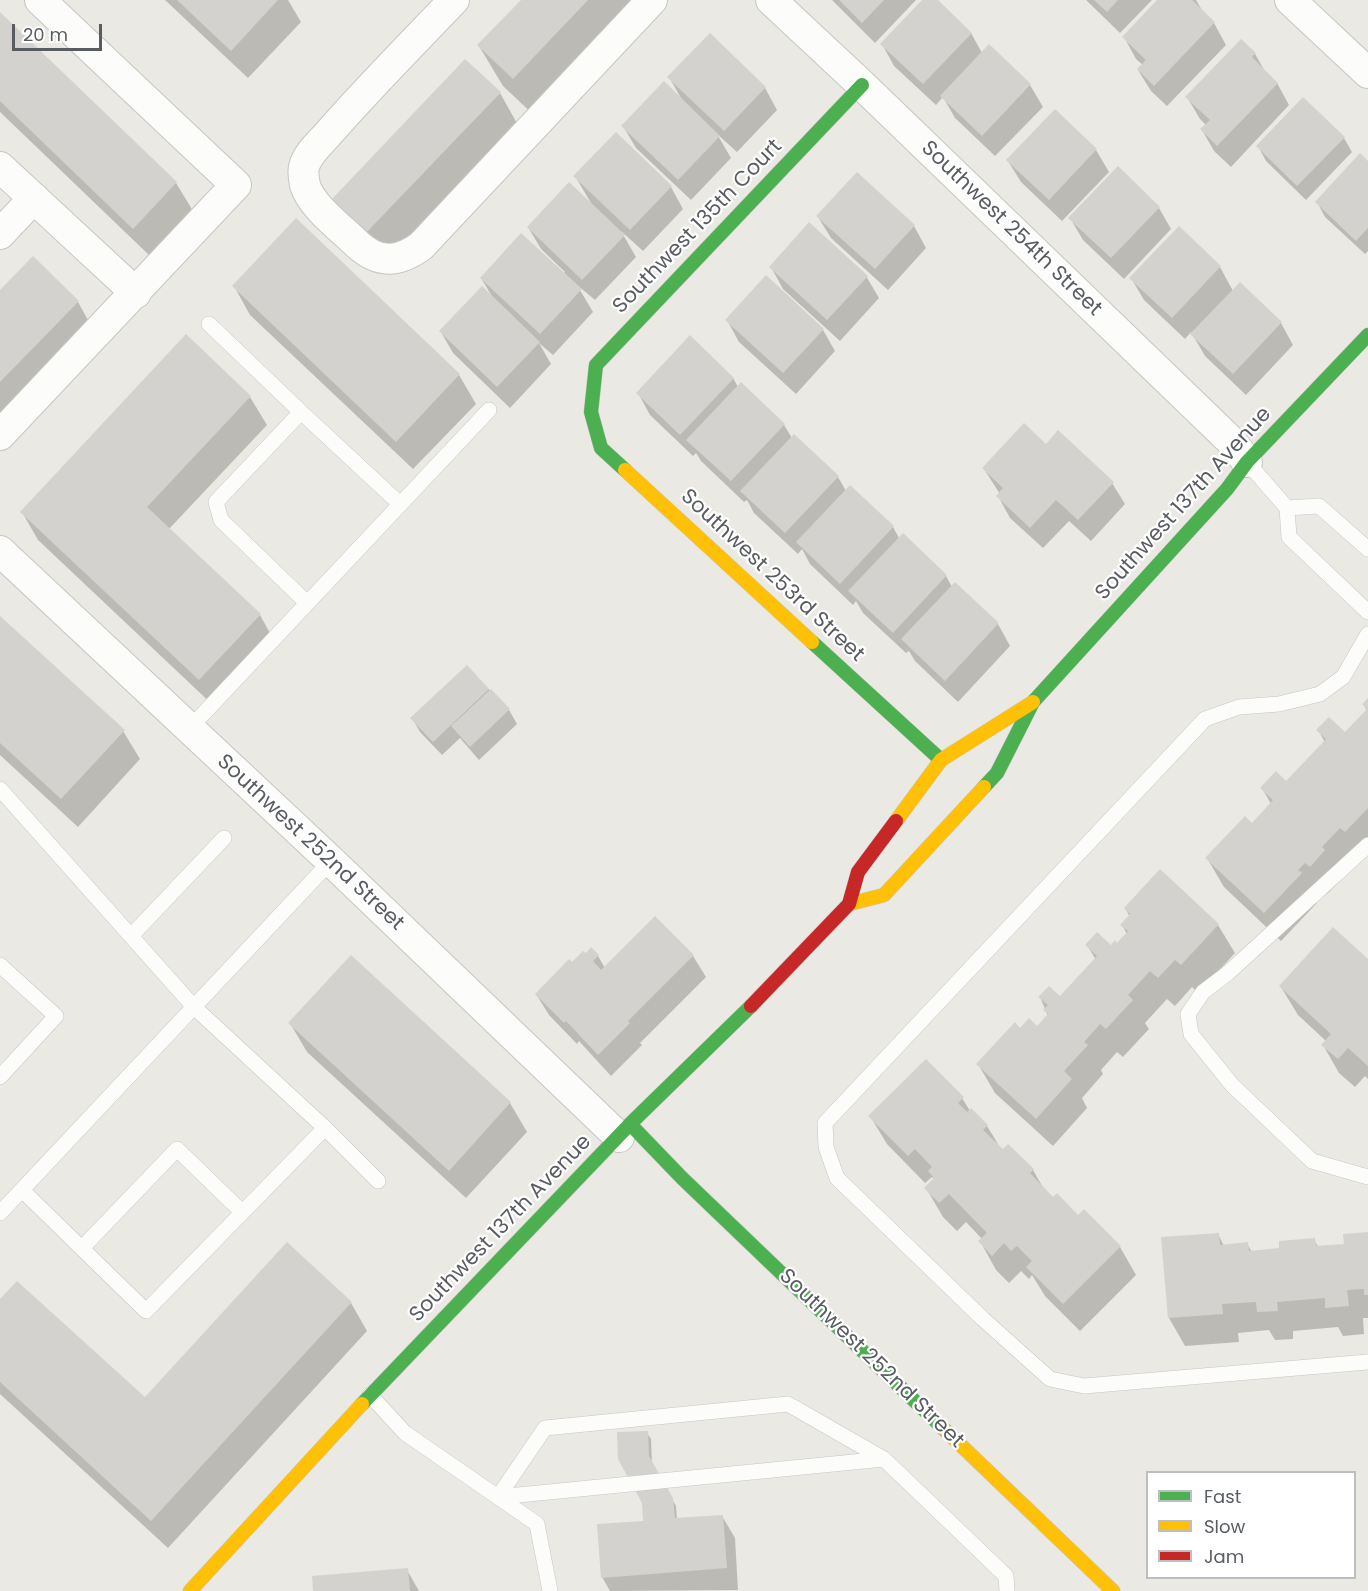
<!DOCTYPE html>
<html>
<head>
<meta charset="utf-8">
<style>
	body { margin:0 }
	#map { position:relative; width:1368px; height:1591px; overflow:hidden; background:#eae9e3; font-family:Poppins,sans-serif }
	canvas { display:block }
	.legend { position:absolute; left:1146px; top:1471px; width:210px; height:108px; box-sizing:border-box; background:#fff; border:2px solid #bdbec0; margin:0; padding:8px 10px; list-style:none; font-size:18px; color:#595d62 }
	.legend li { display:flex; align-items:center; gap:12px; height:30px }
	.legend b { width:30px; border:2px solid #bdbec0 }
	.scale { position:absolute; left:12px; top:24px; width:90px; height:27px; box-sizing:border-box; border:3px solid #595d62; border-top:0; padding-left:8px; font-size:18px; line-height:21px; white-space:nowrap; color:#595d62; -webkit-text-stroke:4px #fff; paint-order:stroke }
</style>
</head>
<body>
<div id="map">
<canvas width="1368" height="1591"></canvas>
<ul class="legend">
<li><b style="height:8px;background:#4caf50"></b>Fast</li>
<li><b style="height:8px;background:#ffc107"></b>Slow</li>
<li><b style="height:8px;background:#c62828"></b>Jam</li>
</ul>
<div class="scale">20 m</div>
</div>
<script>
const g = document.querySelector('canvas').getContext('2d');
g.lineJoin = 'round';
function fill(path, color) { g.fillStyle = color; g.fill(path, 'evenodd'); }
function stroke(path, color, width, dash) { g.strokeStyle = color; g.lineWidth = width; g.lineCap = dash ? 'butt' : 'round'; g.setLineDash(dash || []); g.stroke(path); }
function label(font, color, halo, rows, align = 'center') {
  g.font = font + ' Poppins,sans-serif'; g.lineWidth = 4.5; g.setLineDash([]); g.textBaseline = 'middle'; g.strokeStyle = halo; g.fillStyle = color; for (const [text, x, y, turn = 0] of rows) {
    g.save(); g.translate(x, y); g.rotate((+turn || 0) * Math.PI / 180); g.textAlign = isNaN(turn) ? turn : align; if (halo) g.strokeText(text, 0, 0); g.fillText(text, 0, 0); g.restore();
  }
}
const shadow = new Path2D(`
	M165,0H288L301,22L248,78Z
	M523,0H649L537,118L503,86L479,46Z
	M832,0H916L875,43Z
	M924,0H935L971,33L982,53L989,46L1030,85L1043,107L995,156L955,118L943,97L936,105L894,66L882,44Z
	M1086,0H1152L1120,33Z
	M1159,0H1196L1203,12L1214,23L1226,45L1167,106L1151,91L1138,70L1143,65L1136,59L1124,37Z
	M0,14L176,183L193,211L150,256L0,112Z
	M1241,41L1255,54L1266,73L1277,83L1289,105L1231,167L1214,151L1202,130L1206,125L1200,119L1187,97Z
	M669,77L765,88L777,110L737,152L717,134L731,158L691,200L636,148L623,126L682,100Z
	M500,93L523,134L389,273L356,241Z
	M1055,111L1096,150L1109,172L1062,221L1021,182L1008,161Z
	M616,135L671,187L683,209L643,251L621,231L636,257L595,300L577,285L593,312L553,355L539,343L551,364L510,408L453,353L441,332L493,298L481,278L563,274L565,272L541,249L528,227L591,203L575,176Z
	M1344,138L1352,152L1306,200L1266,161L1258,146Z
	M1368,163V251L1365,254L1325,217L1317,202Z
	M1159,208L1171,229L1124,279L1083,240L1070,218Z
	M818,217L914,226L926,248L888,290L831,238Z
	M296,221L459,375L476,404L413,469L250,315L234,286Z
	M33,258L78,302L94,331L0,427V292Z
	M771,267L866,276L879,298L840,341L783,289Z
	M1220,267L1233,291L1281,323L1293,345L1246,395L1205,356L1191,332L1185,339L1144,300L1131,278Z
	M727,320L823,330L835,351L796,394L739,342Z
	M733,378L738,387L784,425L792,438L838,477L846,491L850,487L893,527L899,538L946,576L952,587L955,584L998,624L1010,646L958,702L915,661L909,651L906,653L863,613L856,601L853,605L810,564L802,549L798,554L754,513L747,500L744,502L701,461L696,453L693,456L650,415L638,393Z
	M250,397L267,425L168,530L260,615L276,644L216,708L38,540L22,512Z
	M1046,446L1112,483L1125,504L1091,541L1069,521L1043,548L1010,518L998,496L1000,494L984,469Z
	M0,618L123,731L140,759L78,827L0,755Z
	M467,667L509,710L517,724L479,760L460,738L442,755L420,732L412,718Z
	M1368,700V853L1327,894L1322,890L1314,898L1317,903L1281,941L1224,887L1207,858L1252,825L1271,804L1262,788L1286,783L1325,742L1318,730L1345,735L1367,711L1364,705Z
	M1125,908L1218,925L1235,953L1198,993L1192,987L1175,1006L1167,999L1145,1023L1149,1029L1123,1057L1117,1052L1101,1070L1103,1074L1082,1098L1087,1108L1053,1146L995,1093L978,1064L1020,1030L1037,1028L1048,1016L1040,997L1060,998L1096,960L1087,945L1111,947L1118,945L1127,934L1122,925L1130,917Z
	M586,955L598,956L605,968L693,956L706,977L640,1043L642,1045L611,1076L579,1041L577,1044L549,1015L536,994Z
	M351,957L510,1103L527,1132L466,1198L307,1052L290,1023Z
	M1368,961V1079L1365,1076L1355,1087L1339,1073L1323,1045L1326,1041L1298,1015L1281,987Z
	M962,1098L970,1111L987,1126L1001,1149L1033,1170L1045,1191L1120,1247L1136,1275L1080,1331L1045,1296L1032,1275L1029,1279L1021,1271L1009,1283L996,1270L980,1241L982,1239L966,1222L957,1231L943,1217L926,1188L935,1180L932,1177L925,1183L887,1144L870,1116Z
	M1218,1234L1224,1246L1247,1244L1252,1252L1281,1249L1314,1240L1319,1248L1346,1245L1368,1234V1318H1363L1364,1334L1343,1336L1338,1327L1293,1331V1339L1275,1340L1269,1330L1238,1333L1239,1342L1185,1346L1169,1318Z
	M0,1302L145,1400L351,1303L367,1331L168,1548L0,1394Z
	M647,1433L651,1439L652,1464L676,1506L677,1520L722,1516L735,1538L738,1590L610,1591L602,1577L645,1522Z
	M407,1570L419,1591H315Z`);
const building = new Path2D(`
	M177,0H278L231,51Z
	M521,0H588L513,79L477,45Z
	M839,0H884L862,23Z
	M922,0H938L972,33L923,84L880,44Z
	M1094,0H1118L1107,12Z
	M1157,0H1192L1215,22L1154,86L1137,69L1146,60L1122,37Z
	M0,12L177,182L133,229L0,101Z
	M710,33L766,87L724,131L667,77Z
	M1241,39L1256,53L1252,57L1278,83L1217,146L1200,129L1210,120L1185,97Z
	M989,44L1031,84L982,136L940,96Z
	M465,59L501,92L365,234L331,200Z
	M664,81L720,136L678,180L621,126Z
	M1303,97L1345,137L1297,186L1256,146Z
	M1055,109L1097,149L1049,200L1006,160Z
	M616,132L672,186L630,230L573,176Z
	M1360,153L1368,161V228L1356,241L1315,202Z
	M1118,166L1160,207L1111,258L1068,218Z
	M857,172L915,225L875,269L816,216Z
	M569,182L625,235L582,280L527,227Z
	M296,218L460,374L396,442L232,286Z
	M809,222L868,276L827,320L769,267Z
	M1179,226L1221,266L1172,318L1129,278Z
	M521,233L582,289L540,334L480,278Z
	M33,256L79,301L0,382V290Z
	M766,275L824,329L783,373L725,320Z
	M1240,282L1282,322L1233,374L1190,334Z
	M482,286L540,342L497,387L439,331Z
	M186,334L251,396L147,507L261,614L199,680L20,512Z
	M690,335L734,378L680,435L636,393Z
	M741,382L785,424L731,481L686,440Z
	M1024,423L1046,444L1058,430L1114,482L1078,520L1056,500L1030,528L996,496L1003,488L982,468Z
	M794,434L839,476L785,533L740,491Z
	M850,485L894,526L840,584L796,542Z
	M903,533L947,575L893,633L848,591Z
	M955,582L999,623L945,681L901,639Z
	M0,616L125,730L61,799L0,743Z
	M467,665L489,689L433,742L410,718Z
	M491,689L510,709L470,747L451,726Z
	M1368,698V808L1345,832L1340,828L1322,847L1325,850L1310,867L1305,863L1298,870L1302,873L1264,913L1205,858L1245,816L1252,823L1273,800L1260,788L1276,771L1286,781L1326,739L1316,730L1329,717L1345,732L1367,709L1362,704Z
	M1160,869L1219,924L1181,965L1175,960L1158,978L1150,971L1128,995L1133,1000L1106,1029L1100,1024L1084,1042L1088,1045L1064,1071L1072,1079L1036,1119L976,1064L1015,1022L1020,1028L1029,1018L1037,1026L1048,1014L1043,1010L1048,1005L1038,997L1049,986L1060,996L1097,956L1085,945L1097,932L1111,945L1115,940L1117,943L1128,931L1120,925L1130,914L1124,908Z
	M655,916L694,955L628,1021L630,1023L598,1055L566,1021L564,1023L535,994L569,959L572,962L583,951L586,953L591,947L599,955L593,961L601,970Z
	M1333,927L1368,959V1066L1348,1048L1338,1059L1321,1045L1331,1034L1279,986Z
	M351,955L511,1102L449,1171L288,1023Z
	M926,1059L964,1097L958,1103L967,1112L971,1108L988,1125L983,1130L1003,1149L1008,1144L1034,1169L1030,1173L1053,1197L1057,1193L1078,1215L1084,1209L1121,1246L1063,1304L1026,1267L1032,1261L1017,1246L1011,1251L1004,1243L992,1256L978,1241L987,1233L949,1194L939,1203L924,1188L934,1178L928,1171L932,1167L915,1149L908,1156L868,1116Z
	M1368,1232V1295H1364V1289L1347,1290L1349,1306L1325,1308V1298L1277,1302L1278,1311L1257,1312L1256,1302L1222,1304L1223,1314L1168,1318L1161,1237L1219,1233L1220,1245L1248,1242L1249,1251L1279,1248V1241L1315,1238L1316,1246L1344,1244L1343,1234Z
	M287,1242L352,1302L151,1521L0,1382V1299L17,1281L145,1397Z
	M648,1431L649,1456L673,1498L675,1518L723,1515L727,1568L601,1578L597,1524L643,1521L642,1503L618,1459L617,1432Z
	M408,1568L410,1591H313L312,1576Z`);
const lane = new Path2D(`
	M209,324L301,412
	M1247,462L1287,508L1289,537L1368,612
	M1287,508L1319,506L1368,549
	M306,602L221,520L216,502L301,412L400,504
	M1368,634L1343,677L1320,694L1279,704L1239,707L1205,719L825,1123L826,1147L837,1178L983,1319L1050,1379L1084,1386L1368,1362
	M189,729L489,410
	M0,789L194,1007L325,1128L146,1311L22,1190
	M1368,845L1228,973L1203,992L1188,1014L1191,1034L1232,1085L1312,1161L1368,1177
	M131,936L224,838
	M0,965L56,1016L0,1077
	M325,1128L378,1181
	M0,1213L331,861
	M82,1248L177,1149L242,1212
	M370,1395L405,1433L537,1524L550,1591
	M498,1497L884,1459L1006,1576L1007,1591
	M498,1497L545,1428L788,1404L884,1459`);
const street = new Path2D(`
	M454,0C412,44 368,88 328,134C320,143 307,154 304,167C303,171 304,180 305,185C311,206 341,228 356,243C378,264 398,263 421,246L652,0
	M771,0L862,85L1233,443L1247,462
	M1290,0L1368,73
	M0,167L136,293
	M0,234L34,198
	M0,435L236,185L40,0
	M0,551L331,861L619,1137`);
const fast = new Path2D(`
	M625,470L601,448L591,412L596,365L862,85
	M812,642L941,760
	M984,787L997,773L1033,702L1227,489L1247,462L1368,335
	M630,1124L682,1178L946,1431
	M362,1404L630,1124L751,1006`);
const slow = new Path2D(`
	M625,470L812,642
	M896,821L941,760L1033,702
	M849,904L884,895L984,787
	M946,1431L1113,1591
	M190,1591L362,1404`);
const jam = new Path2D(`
	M751,1006L849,904L858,872L896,821`);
const streetNames = [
	["Southwest 135th Court",698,227,-46],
	["Southwest 254th Street",1011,229,44],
	["Southwest 137th Avenue",1184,504,-48],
	["Southwest 253rd Street",772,576,43],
	["Southwest 252nd Street",310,843,43],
	["Southwest 137th Avenue",501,1229,-46],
	["Southwest 252nd Street",871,1359,44]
];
fill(shadow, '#0003');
fill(building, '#d3d2ce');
stroke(lane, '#c6c6c4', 16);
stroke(street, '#c6c6c4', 32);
stroke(fast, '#c6c7c5', 15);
stroke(slow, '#c6c7c5', 15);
stroke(jam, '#c6c7c5', 15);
stroke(lane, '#fcfcfb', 15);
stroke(street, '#fcfcfb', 30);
stroke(fast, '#4caf50', 14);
stroke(slow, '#ffc107', 14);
stroke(jam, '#c62828', 14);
label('21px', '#595d62', '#fff', streetNames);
</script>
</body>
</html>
